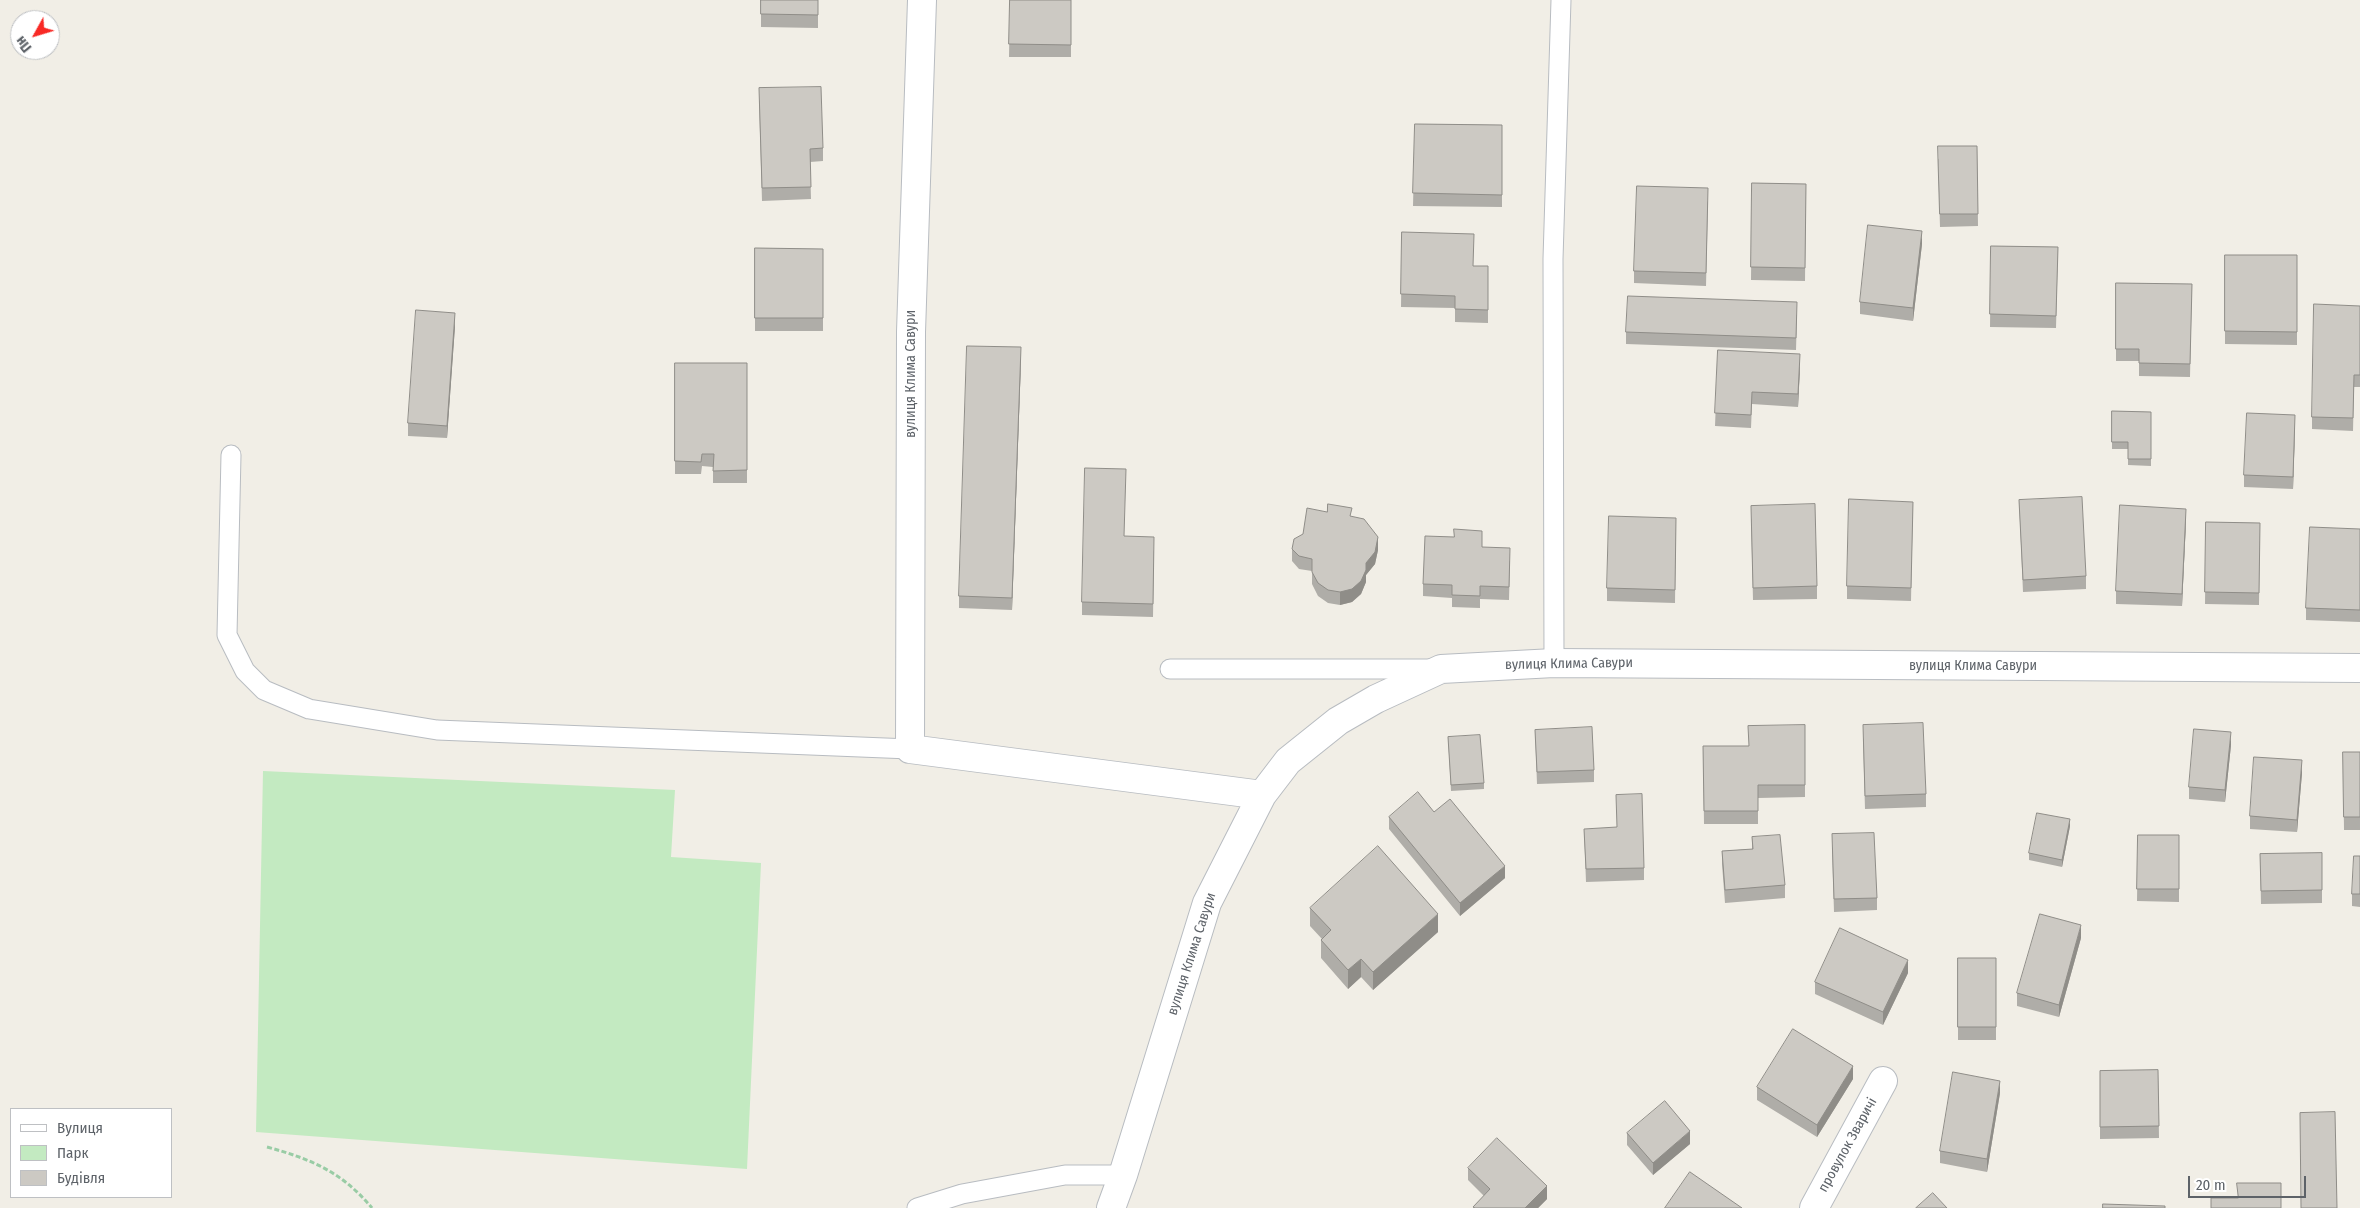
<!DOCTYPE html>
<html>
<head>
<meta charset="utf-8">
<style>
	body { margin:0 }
	#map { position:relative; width:2360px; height:1208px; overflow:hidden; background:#f1eee6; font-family:"Fira Sans Condensed",sans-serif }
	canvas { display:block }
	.legend { position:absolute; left:10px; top:1108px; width:162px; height:90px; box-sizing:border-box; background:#fff; border:1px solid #bec0c3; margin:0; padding:6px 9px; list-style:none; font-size:15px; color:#5d6268 }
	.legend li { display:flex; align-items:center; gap:10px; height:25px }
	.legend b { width:25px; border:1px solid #bec0c3 }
	.north { position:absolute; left:10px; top:10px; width:50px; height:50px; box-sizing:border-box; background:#fff; border:1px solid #bec0c3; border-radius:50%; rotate:231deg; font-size:14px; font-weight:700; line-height:20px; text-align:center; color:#5d6268 }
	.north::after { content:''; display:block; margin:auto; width:18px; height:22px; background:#f82925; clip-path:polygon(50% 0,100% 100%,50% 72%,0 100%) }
	.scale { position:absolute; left:2188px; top:1176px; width:118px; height:22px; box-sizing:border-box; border:2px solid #5d6268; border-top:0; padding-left:6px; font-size:15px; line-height:18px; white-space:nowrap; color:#5d6268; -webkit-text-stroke:4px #fff; paint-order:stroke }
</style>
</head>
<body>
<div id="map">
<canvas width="2360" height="1208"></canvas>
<ul class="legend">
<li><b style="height:6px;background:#fff"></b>Вулиця</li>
<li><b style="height:14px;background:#c3eac1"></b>Парк</li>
<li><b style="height:14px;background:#ccc9c3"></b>Будівля</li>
</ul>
<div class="north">Пн</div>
<div class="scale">20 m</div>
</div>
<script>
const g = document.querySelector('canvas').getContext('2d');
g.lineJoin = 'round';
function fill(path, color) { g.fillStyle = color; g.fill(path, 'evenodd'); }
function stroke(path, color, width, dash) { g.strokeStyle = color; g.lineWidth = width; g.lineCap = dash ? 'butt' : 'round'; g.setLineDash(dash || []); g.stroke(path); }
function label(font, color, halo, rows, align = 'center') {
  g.font = font + ' "Fira Sans Condensed",sans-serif'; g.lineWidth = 4; g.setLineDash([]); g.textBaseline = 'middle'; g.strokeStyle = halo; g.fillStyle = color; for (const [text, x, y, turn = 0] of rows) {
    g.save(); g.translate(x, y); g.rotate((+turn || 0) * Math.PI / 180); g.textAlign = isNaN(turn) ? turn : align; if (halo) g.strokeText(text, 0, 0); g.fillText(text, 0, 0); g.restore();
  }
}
const green = new Path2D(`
	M263,771L675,790L671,857L761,863L747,1169L256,1132Z`);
const path = new Path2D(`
	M267,1147C311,1159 342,1172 372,1208`);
const service = new Path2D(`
	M231,455L227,635L245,671L264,690L309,709L437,730L910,749
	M1554,663L1553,259L1561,0
	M1170,669H1434
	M917,1208L962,1194L1065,1175H1123`);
const minor = new Path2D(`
	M922,0L911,332L910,749L1262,795
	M1111,1208L1123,1175L1207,903L1262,795L1288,761L1338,721L1376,699L1441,669L1554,663L2360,668
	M1814,1208L1883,1081`);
const wall = new Path2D(`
	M761,0H818V28L761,27Z
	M1010,0H1071V57H1009Z
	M759,100L823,148V161L810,162L811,199L762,201Z
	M1415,124L1502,125V207L1413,206Z
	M1977,146L1978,226L1940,227L1938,159Z
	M1752,183L1806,184L1805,281L1751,280Z
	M1708,201L1706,286L1634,283V271Z
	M1402,232L1473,266H1488V323L1455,322V308L1401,307Z
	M1922,244L1913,321L1860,314V302Z
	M1991,246L2058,247L2056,328L1990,327Z
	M755,248L823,249V331H755Z
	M2225,255H2297V345L2225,344Z
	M2116,283L2192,284L2190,377L2139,376V361H2116Z
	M2360,306V387H2354L2353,431L2312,429V417Z
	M1797,315L1796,350L1626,344V332Z
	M455,326L447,438L408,436V423Z
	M1718,350L1800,367L1798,407L1752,404L1751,428L1715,426Z
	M1021,360L1012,610L959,608V596Z
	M675,363H747V483H713V467L702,466L701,474H675Z
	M2112,411L2151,412V466L2128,465V449H2112Z
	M2295,428L2293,489L2244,487V475Z
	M2019,500L2086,576V589L2023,592Z
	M1913,502L1911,601L1847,599V586Z
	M1327,512L1352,517L1378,550L1375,564L1366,575V582L1361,594L1352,602L1340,605L1328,603L1318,596L1312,584V571L1299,569L1292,561V549L1303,534Z
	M1676,518L1675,603L1607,601V588Z
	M1751,518L1817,586V599L1753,600Z
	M2186,521L2182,606L2116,604V591Z
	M2206,522L2260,523L2259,605L2205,604Z
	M2360,529V622L2306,620V608Z
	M1482,547L1510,561L1509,600L1480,599V608L1452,607V598L1423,596V584Z
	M1154,550L1153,617L1082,615V602Z
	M1805,725V797L1758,798V824H1704L1703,746H1748Z
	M1535,730L1594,770V782L1537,784Z
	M1448,737L1484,783V789L1451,791Z
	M1863,738L1926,794V807L1865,809Z
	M2231,745L2225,802L2189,799V787Z
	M2343,752H2360V830H2344Z
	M2302,773L2297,832L2250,829V816Z
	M1434,812L1505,878L1460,916L1389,829V817Z
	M2070,826L2062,867L2029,860V853Z
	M1584,829L1644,868V880L1586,882Z
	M2138,835H2179V902L2137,901Z
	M1752,837L1785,885V898L1725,903L1722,864V851L1752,849Z
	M1832,847L1877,898V910L1834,912Z
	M2322,853V903L2261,904L2260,854Z
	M2360,856V907L2352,906V894Z
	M1310,908L1438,932L1373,990L1361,977L1348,989L1321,958V940L1322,939L1310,926Z
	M2081,938L2059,1017L2017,1006V993Z
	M1958,958H1996V1040H1958Z
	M1908,973L1883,1025L1815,994V982Z
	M2158,1070L2159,1138L2100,1139V1071Z
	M1853,1079L1817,1137L1757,1100V1087Z
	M2000,1093L1987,1172L1940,1163V1151Z
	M1627,1133L1690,1144L1653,1175L1627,1145Z
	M1468,1168L1547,1199L1538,1208H1473V1207L1484,1196L1468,1180Z`);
const shadedWall = new Path2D(`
	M1922,231V244L1913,321V308Z
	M455,313V326L447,438V426Z
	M1021,347V360L1012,610V598Z
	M1800,354V367L1798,407V394Z
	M2295,415V428L2293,489V477Z
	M2186,509V521L2182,606V594Z
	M1378,537V550L1375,564L1366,575V582L1361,594L1352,602L1340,605V592L1366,563Z
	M2231,732V745L2225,802V790Z
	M2302,760V773L2297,832V820Z
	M2070,819V826L2062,867V860Z
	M1505,866V878L1460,916V903Z
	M1438,914V932L1373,990V972Z
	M2081,925V938L2059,1017V1005Z
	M1361,959V977L1348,989V970Z
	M1908,960V973L1883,1025V1012Z
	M1853,1066V1079L1817,1137V1125Z
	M2000,1081V1093L1987,1172V1159Z
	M1690,1131V1144L1653,1175V1163Z
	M1547,1186V1199L1538,1208H1525Z`);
const building = new Path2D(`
	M761,0H818V15L761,14Z
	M1010,0H1071V45L1009,44Z
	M821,87L823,148L810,149L811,187L762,188L759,88Z
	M1415,124L1502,125V195L1413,193Z
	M1938,146H1977L1978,214H1940Z
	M1752,183L1806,184L1805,268L1751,267Z
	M1637,186L1708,188L1706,273L1634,271Z
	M1868,225L1922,231L1913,308L1860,302Z
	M1402,232L1474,234L1473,266H1488V310L1455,309V296L1401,294Z
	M1991,246L2058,247L2056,316L1990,314Z
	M755,248L823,249V318H755Z
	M2225,255H2297V332L2225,331Z
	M2116,283L2192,284L2190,364L2139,363V349H2116Z
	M1628,296L1797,302L1796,338L1626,332Z
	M2314,304L2360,306V375H2354L2353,418L2312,417Z
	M416,310L455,313L447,426L408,423Z
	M967,346L1021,347L1012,598L959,596Z
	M1718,350L1800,354L1798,394L1752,392L1751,415L1715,413Z
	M675,363H747V470L713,471L714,454H702L701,462L675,461Z
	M2112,411L2151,412V459H2128V442H2112Z
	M2247,413L2295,415L2293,477L2244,475Z
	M1085,468L1126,469L1124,536L1154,537L1153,604L1082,602Z
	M2082,497L2086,576L2023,580L2019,500Z
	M1849,499L1913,502L1911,588L1847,586Z
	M1328,504L1352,508L1350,516L1364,519L1378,537L1375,552L1366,563V570L1361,581L1352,589L1340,592L1328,590L1318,583L1312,572V559L1299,556L1292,549L1294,539L1303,534L1307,508L1327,512Z
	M1815,504L1817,586L1753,588L1751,506Z
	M2120,505L2186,509L2182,594L2116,591Z
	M1609,516L1676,518L1675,590L1607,588Z
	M2206,522L2260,523L2259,593L2205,592Z
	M2310,527L2360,529V610L2306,608Z
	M1454,529L1482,531V547L1510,548L1509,587L1480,586V596L1452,595V585L1423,584L1425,536L1454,537Z
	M1923,723L1926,794L1865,796L1863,725Z
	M1805,725V785H1758V811H1704L1703,746H1749L1748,726Z
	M1592,727L1594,770L1537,772L1535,730Z
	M2194,729L2231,732L2225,790L2189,787Z
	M1480,735L1484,783L1451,785L1448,737Z
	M2343,752H2360V817H2344Z
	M2254,757L2302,760L2297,820L2250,816Z
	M1418,792L1434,812L1450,799L1505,866L1460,903L1389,817Z
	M1642,794L1644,868L1586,869L1584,829L1617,827L1616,795Z
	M2037,813L2070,819L2062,860L2029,853Z
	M1874,833L1877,898L1834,899L1832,834Z
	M1780,835L1785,885L1725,890L1722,851L1753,849L1752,837Z
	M2138,835H2179V889H2137Z
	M1378,846L1438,914L1373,972L1361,959L1348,970L1321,940L1331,930L1310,908Z
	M2322,853V890L2261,891L2260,854Z
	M2354,856H2360V894H2352Z
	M2040,914L2081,925L2059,1005L2017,993Z
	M1840,928L1908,960L1883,1012L1815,982Z
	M1958,958H1996V1027H1958Z
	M1793,1029L1853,1066L1817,1125L1757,1087Z
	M2158,1070L2159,1126L2100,1127V1071Z
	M1953,1072L2000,1081L1987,1159L1940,1151Z
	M1665,1101L1690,1131L1653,1163L1627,1133Z
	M2335,1112L2337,1208H2301L2300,1113Z
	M1497,1138L1547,1186L1525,1208H1475L1473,1207L1490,1189L1468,1168Z
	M1690,1172L1742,1208H1665Z
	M2237,1183H2281V1208H2211V1198H2238Z
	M1933,1193L1947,1208H1916Z
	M2103,1204L2165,1206V1208H2103Z`);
const streetNames = [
	["вулиця Клима Савури",911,374,-90],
	["вулиця Клима Савури",1569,664,-1],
	["вулиця Клима Савури",1973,666],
	["вулиця Клима Савури",1192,954,-72],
	["провулок Зваричі",1848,1145,-61]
];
fill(green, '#c3eac1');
stroke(service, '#b8bcc1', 21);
stroke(minor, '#b8bcc1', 30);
stroke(path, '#99cca5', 3, [5, 2.5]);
stroke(service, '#fff', 19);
stroke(minor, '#fff', 28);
fill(wall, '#afada8');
fill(shadedWall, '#8f8d88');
fill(building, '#ccc9c3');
stroke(building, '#8f8d88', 1);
label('14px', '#5d6268', '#fff', streetNames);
</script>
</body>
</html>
